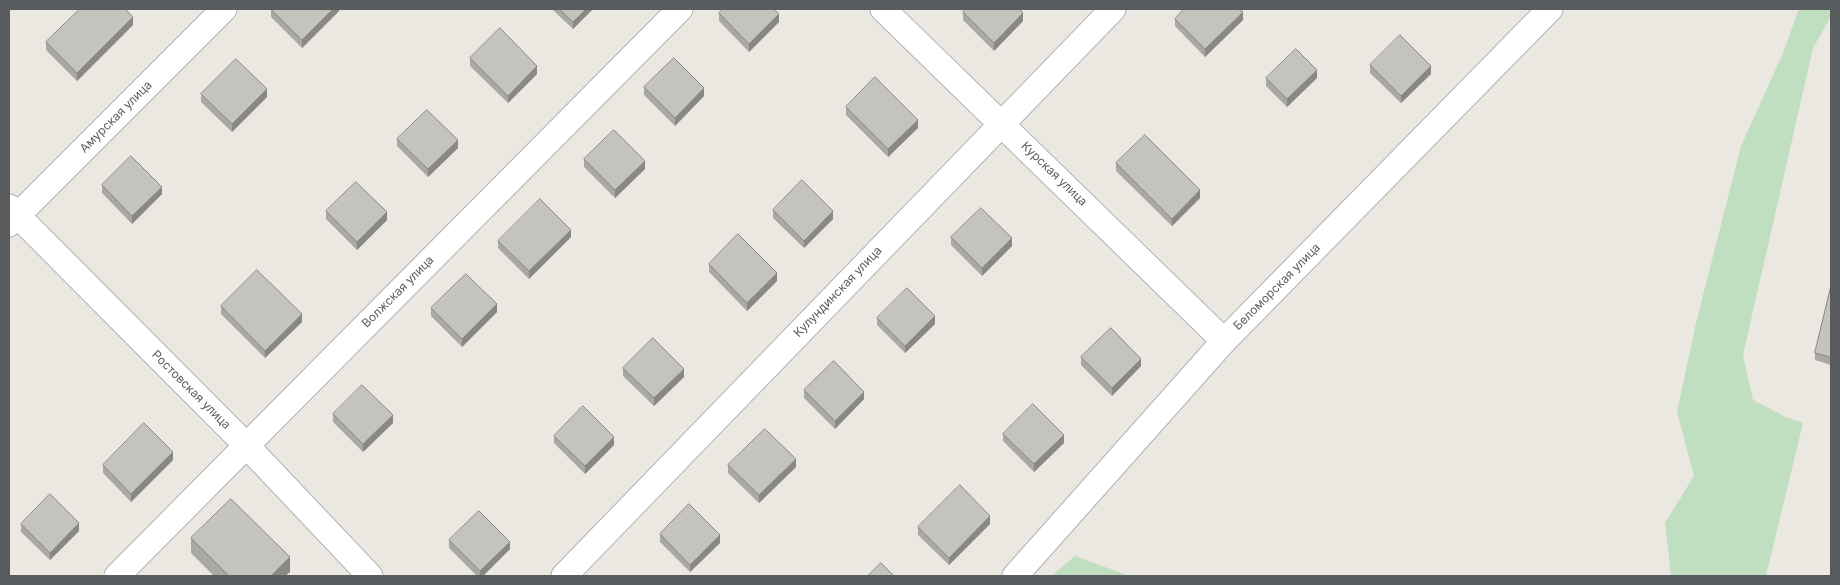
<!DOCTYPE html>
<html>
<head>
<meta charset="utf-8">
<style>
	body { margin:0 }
	#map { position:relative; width:1840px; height:585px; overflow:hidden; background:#eae8e0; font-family:Inter,sans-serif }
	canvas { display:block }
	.frame { position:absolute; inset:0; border:10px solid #595c5f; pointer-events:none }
</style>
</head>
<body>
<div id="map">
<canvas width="1840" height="585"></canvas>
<div class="frame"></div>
</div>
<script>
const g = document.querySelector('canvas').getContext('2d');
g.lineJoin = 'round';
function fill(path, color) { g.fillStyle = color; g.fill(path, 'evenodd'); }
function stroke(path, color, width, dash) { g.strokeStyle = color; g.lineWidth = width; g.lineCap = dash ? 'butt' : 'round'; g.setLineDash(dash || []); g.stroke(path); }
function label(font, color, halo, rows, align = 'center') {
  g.font = font + ' Inter,sans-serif'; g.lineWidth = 4; g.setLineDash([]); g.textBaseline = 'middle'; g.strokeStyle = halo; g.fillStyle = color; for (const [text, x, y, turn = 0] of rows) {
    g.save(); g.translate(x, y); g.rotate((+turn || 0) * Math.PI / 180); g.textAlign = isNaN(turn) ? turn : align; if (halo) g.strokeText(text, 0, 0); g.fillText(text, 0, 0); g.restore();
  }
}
const green = new Path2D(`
	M1799,9H1831V16L1813,48L1743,355L1753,400L1786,417L1803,423L1766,576H1671L1665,523L1694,476L1677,412L1696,323L1741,146L1783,53Z
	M1075,556L1124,574L1123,576H1051Z`);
const street = new Path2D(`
	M883,9L1224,341
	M9,207L246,445L370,576
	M9,224L224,9
	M117,576L680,9
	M564,576L1113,9
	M1015,576L1224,341L1550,9`);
const wall = new Path2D(`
	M271,9H339V11L302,48L271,17Z
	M552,9H593L573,29Z
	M963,12L1023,21L994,51L963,20Z
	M719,13L779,22L749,52L719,21Z
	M1175,19L1243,20L1205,57L1175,26Z
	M133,25L77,81L46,50V42Z
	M470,58L537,74L508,103L470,66Z
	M1370,65L1431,74L1401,103L1370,73Z
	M1266,78H1317L1287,107L1266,86Z
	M644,87L704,96L675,126L644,95Z
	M201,94L267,97L232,132L201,102Z
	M846,107L918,128L888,157L846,115Z
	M397,139L458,148L428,177L397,146Z
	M584,159L645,169L615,198L584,167Z
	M1116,163L1200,198L1172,226L1116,171Z
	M102,185L162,194L132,224L102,193Z
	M773,210L833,219L804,248L773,218Z
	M326,211L387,220L357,250L326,219Z
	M571,237L529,279L498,248V241Z
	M951,237L1012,246L982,276L951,245Z
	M709,264L777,281L747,311L709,272Z
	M1831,286V365L1815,360V353Z
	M221,306L302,322L265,358L221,314Z
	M431,308L497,312L462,347L431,316Z
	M877,318L935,324L905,353L877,325Z
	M1081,357L1141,366L1112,396L1081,365Z
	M623,368L684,377L654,406L623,376Z
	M804,390L864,399L835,429L804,398Z
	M333,414L393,423L363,452L333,422Z
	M1003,434L1064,443L1034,472L1003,441Z
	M554,436L614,445L585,474L554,443Z
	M173,460L131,502L103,473V465Z
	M728,465L796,467L759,503L728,473Z
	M21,524L79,531L50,560L21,532Z
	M990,524L949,565L918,535V527Z
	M660,534L720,543L690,572L660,542Z
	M191,538L290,572L285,576H214L191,553Z
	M449,540L510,549L483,576H477L449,548Z`);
const shadedWall = new Path2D(`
	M333,9H339V11L302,48V40Z
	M586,9H593L573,29V22Z
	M1243,12V20L1205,57V49Z
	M1023,13V21L994,51V43Z
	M779,14V22L749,52V44Z
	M133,17V25L77,81V73Z
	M537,66V74L508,103V96Z
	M1431,66V74L1401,103V96Z
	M1317,70V78L1287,107V99Z
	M704,88V96L675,126V118Z
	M267,89V97L232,132V124Z
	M918,120V128L888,157V149Z
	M458,140V148L428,177V169Z
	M645,161V169L615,198V190Z
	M162,187V194L132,224V216Z
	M1200,190V198L1172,226V219Z
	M833,211V219L804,248V241Z
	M387,212V220L357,250V242Z
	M571,230V237L529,279V271Z
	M1012,238V246L982,276V268Z
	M777,273V281L747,311V303Z
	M497,304V312L462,347V339Z
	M302,314V322L265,358V351Z
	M935,316V324L905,353V346Z
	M1141,359V366L1112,396V388Z
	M684,369V377L654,406V398Z
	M864,392V399L835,429V421Z
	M393,415V423L363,452V444Z
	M10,416V424L9,425V417Z
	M1064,435V443L1034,472V464Z
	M614,437V445L585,474V466Z
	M173,452V460L131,502V494Z
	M796,459V467L759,503V495Z
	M990,516V524L949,565V558Z
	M79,523V531L50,560V553Z
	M720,535V543L690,572V565Z
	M510,542V549L483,576H480V571Z
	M290,557V572L285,576H271Z`);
const building = new Path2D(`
	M80,9H125L133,17L77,73L46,42Z
	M271,9H333L302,40Z
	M560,9H586L573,22Z
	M723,9H774L779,14L749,44L719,13Z
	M966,9H1019L1023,13L994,43L963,12Z
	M1184,9H1239L1243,12L1205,49L1175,19Z
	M500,28L537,66L508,96L470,58Z
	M1400,35L1431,66L1401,96L1370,65Z
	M1296,49L1317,70L1287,99L1266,78Z
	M674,58L704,88L675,118L644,87Z
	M236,59L267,89L232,124L201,94Z
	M875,77L918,120L888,149L846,107Z
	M427,110L458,140L428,169L397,139Z
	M614,130L645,161L615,190L584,159Z
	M1145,135L1200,190L1172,219L1116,163Z
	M131,156L162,187L132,216L102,185Z
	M802,180L833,211L804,241L773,210Z
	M356,182L387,212L357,242L326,211Z
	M540,199L571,230L529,271L498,241Z
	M981,208L1012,238L982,268L951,237Z
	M738,234L777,273L747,303L709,264Z
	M257,270L302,314L265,351L221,306Z
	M466,274L497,304L462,339L431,308Z
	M1831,286V357L1815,353Z
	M907,288L935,316L905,346L877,318Z
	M1111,328L1141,359L1112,388L1081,357Z
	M653,338L684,369L654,398L623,368Z
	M834,361L864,392L835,421L804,390Z
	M362,385L393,415L363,444L333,414Z
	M1033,404L1064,435L1034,464L1003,434Z
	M583,406L614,437L585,466L554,436Z
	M144,423L173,452L131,494L103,465Z
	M765,429L796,459L759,495L728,465Z
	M960,485L990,516L949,558L918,527Z
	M50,494L79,523L50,553L21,524Z
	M231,499L290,557L271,576H229L191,538Z
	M689,504L720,535L690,565L660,534Z
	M479,511L510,542L480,571L449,540Z
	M881,563L894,576H868Z`);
const streetNames = [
	["Амурская улица",116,117,-45],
	["Курская улица",1054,174,44],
	["Беломорская улица",1277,287,-45],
	["Волжская улица",398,292,-45],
	["Кулундинская улица",838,292,-46],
	["Ростовская улица",191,390,45]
];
fill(green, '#bfdfc0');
stroke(street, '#b1b3b7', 27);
stroke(street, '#fff', 25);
fill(wall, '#a9a8a3');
fill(shadedWall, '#8a8884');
fill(building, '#c5c3bd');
stroke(building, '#8a8884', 1);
label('12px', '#595c5f', '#fff', streetNames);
</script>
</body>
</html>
